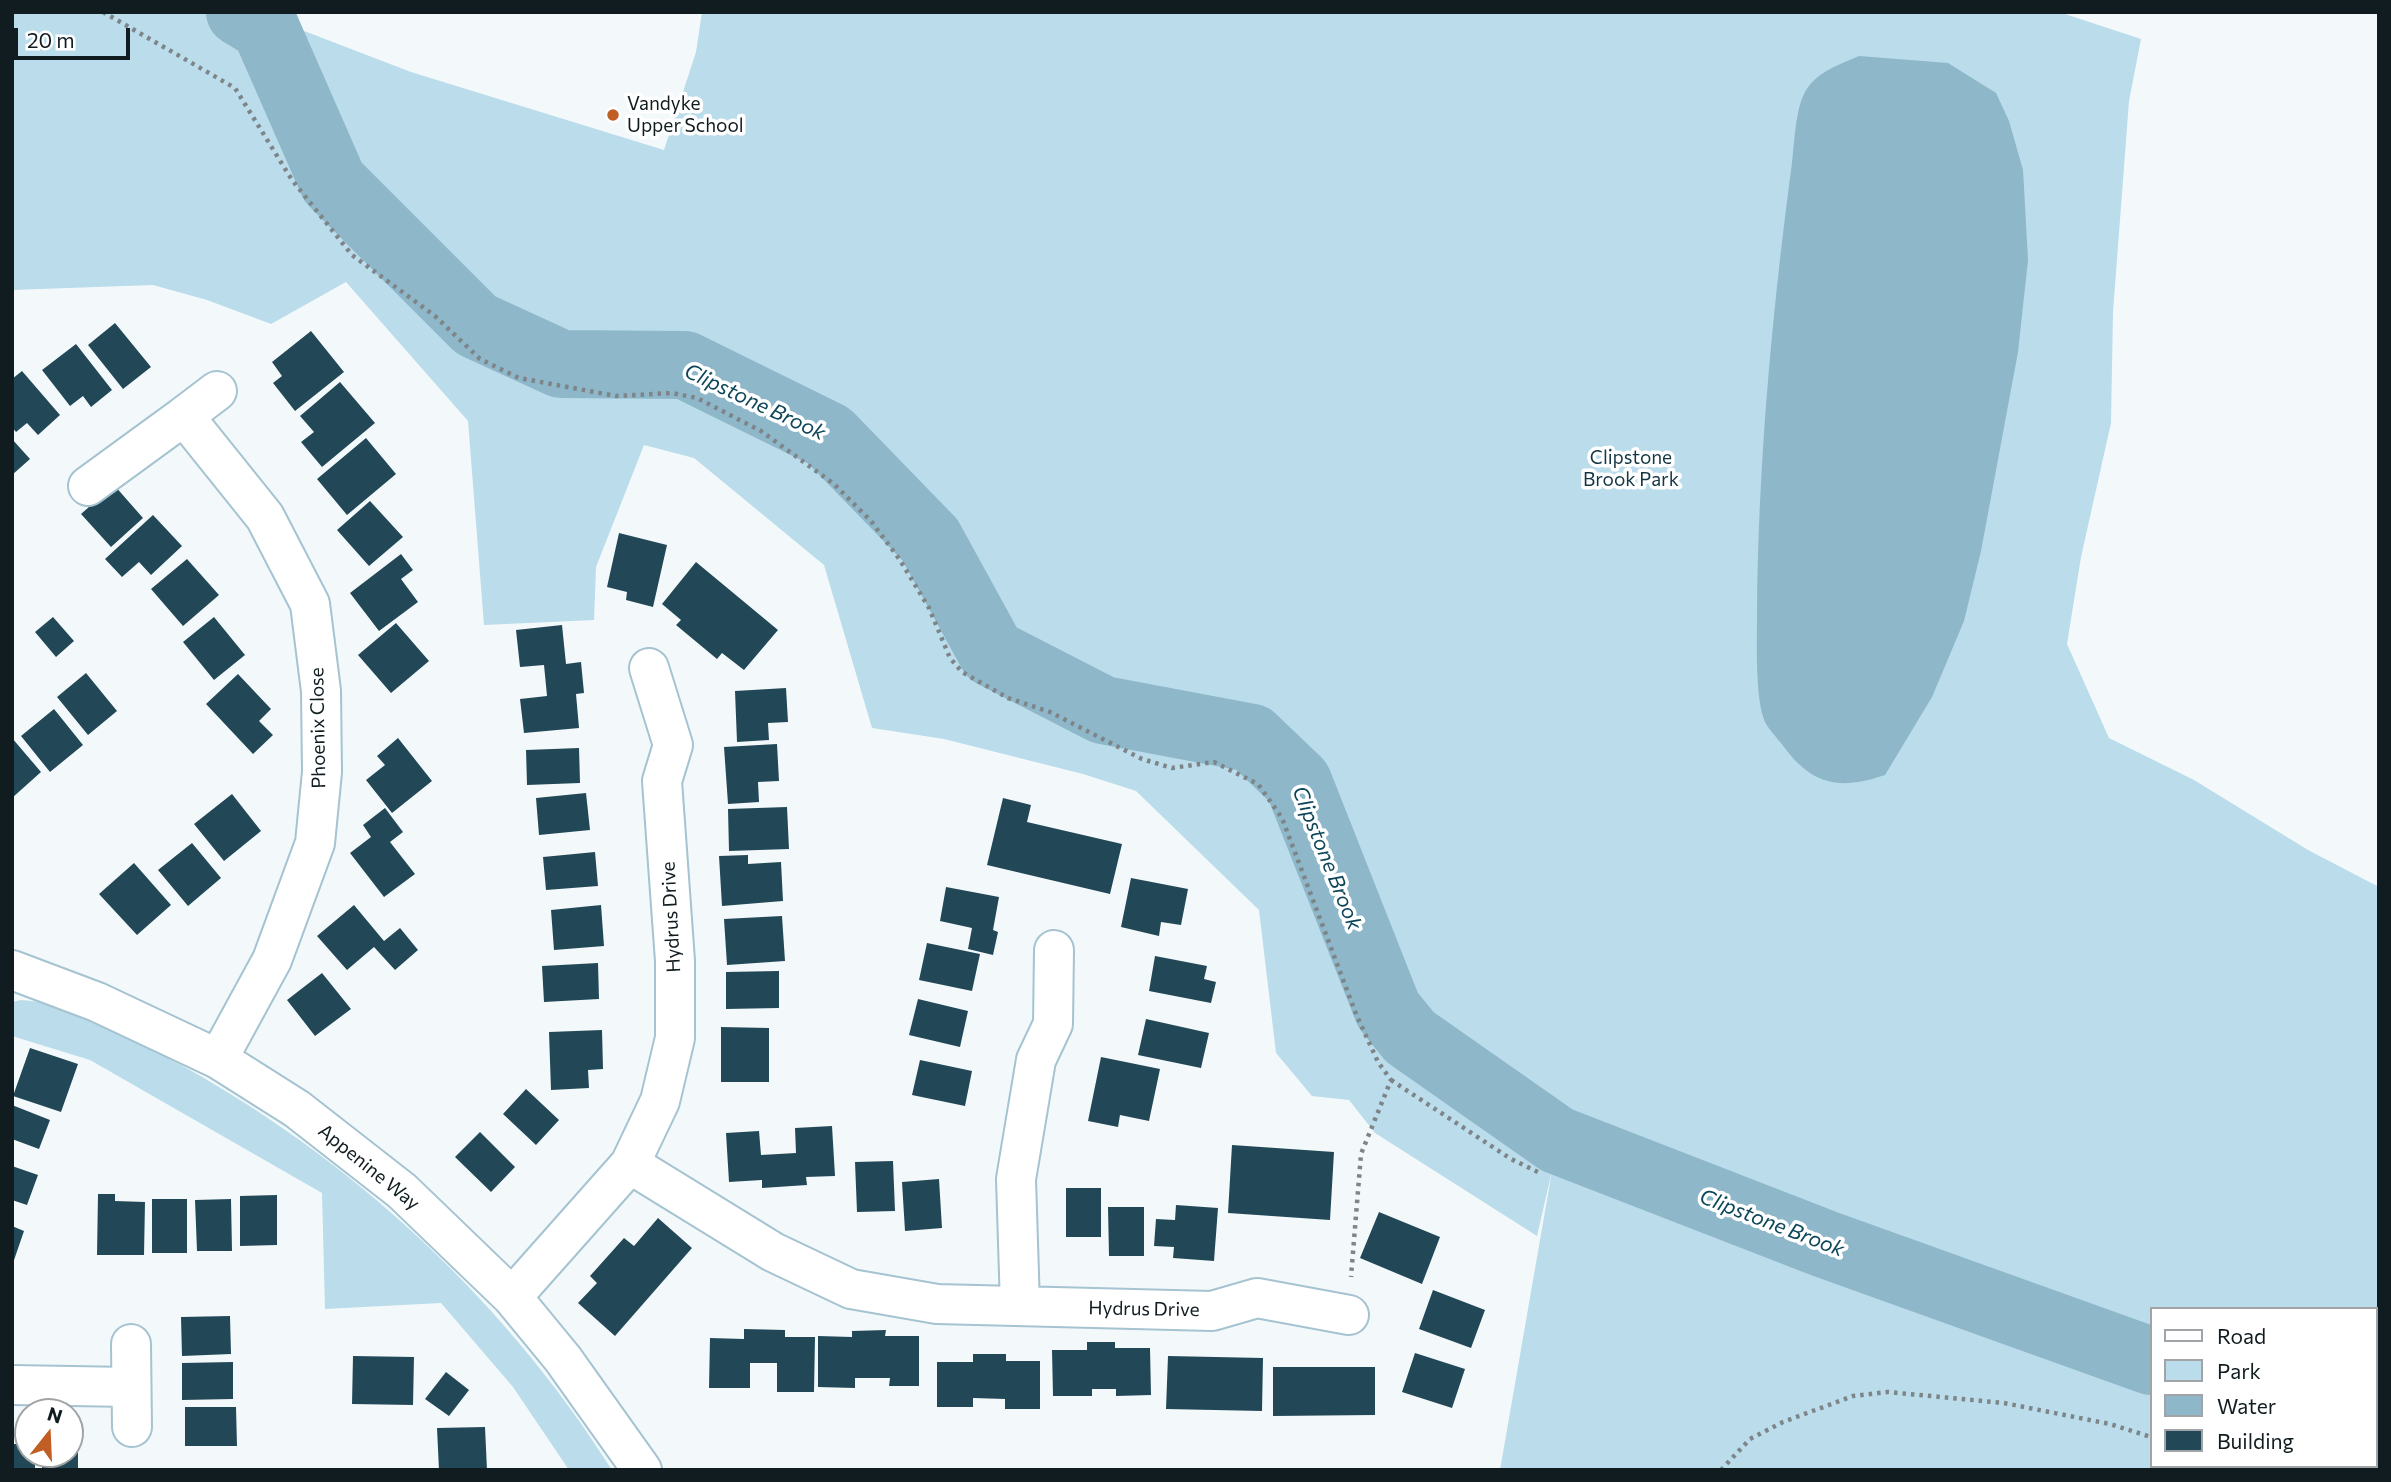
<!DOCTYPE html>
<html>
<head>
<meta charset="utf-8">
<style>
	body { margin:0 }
	#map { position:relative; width:2391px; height:1482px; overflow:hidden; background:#f3f9fb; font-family:Commissioner,sans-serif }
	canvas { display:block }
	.frame { position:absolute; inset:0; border:14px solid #111c21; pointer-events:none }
	.legend { position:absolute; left:2150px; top:1307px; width:228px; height:161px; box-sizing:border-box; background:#fff; border:2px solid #a0a4a6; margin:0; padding:9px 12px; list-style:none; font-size:21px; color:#111c21 }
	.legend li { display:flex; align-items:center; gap:14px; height:35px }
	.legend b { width:35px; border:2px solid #a0a4a6 }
	.north { position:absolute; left:14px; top:1398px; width:70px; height:70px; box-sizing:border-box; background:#fff; border:2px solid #a0a4a6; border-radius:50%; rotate:18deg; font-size:19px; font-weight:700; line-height:28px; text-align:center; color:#111c21 }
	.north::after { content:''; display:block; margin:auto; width:24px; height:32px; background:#c15e25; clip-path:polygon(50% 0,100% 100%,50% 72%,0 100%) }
	.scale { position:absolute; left:14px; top:28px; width:116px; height:32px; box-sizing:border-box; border:4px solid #111c21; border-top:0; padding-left:9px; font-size:21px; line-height:24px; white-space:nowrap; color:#111c21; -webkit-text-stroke:5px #fff; paint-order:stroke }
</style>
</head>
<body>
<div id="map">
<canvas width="2391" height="1482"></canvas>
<div class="frame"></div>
<ul class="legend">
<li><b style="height:9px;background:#fff"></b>Road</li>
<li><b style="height:19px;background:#bbdcea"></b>Park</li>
<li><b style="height:19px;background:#8eb7c9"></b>Water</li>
<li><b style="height:19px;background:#224857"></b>Building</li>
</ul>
<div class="north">N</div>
<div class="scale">20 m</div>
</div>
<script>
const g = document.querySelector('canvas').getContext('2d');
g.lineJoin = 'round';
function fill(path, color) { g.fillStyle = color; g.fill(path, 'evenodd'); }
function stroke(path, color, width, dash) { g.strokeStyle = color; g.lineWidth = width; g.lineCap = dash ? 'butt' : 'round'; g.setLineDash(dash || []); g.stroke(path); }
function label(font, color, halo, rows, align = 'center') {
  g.font = font + ' Commissioner,sans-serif'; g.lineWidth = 7; g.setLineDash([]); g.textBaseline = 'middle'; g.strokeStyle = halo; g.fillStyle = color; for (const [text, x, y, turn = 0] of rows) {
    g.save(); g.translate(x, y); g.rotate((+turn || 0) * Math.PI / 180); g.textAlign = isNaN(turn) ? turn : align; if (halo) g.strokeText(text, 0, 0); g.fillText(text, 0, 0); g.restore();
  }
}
const green = new Path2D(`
	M12,12H216L258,37L322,188L472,337L563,377H676L821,446L917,545L984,657L1098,719L1246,747L1290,787L1380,1015L1404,1045L1554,1152L1557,1140L1454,1069L1388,1010L1298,782L1252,738L1103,710L992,653L930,540L829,436L685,365L561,364L476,325L333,182L273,19L411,72L664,150L696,52L702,12H2059L2141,39L2129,101L2113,312L2111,423L2081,557L2067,644L2109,738L2194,780L2308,850L2379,887V1470H1500L1552,1171L1537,1236L1375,1133L1349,1100L1312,1096L1276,1053L1259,910L1136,791L1083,774L944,739L872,728L824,565L694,458L644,445L596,567L594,620L484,625L468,421L346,282L271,324L207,300L153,285L12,290ZM2151,1309H2375V1466H2151Z
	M21,1000C66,1002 109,1027 149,1048C336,1144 500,1292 612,1470H569L513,1387L441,1303L325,1309L322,1193L90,1060L12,1036V1002Z`);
const water = new Path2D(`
	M1859,56L1948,63L1996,93L2009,121L2023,170L2028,260L2018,352L1981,551L1964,621L1932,697L1885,775C1838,791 1811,785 1781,743C1776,737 1769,729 1765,722C1755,699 1757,642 1757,616C1758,470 1771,323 1790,178C1794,156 1794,114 1804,94C1815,72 1837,66 1859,56Z`);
const river = new Path2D(`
	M240,12L265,27L333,182L476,325L561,364L685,365L829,436L930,540L992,653L1103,710L1252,738L1298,782L1388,1010L1410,1037L1557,1140L1825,1244L2151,1361
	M2375,1441L2379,1443`);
const building = new Path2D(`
	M115,323L151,367L123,389L88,345Z
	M311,331L344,372L295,411L273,383L282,376L272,362Z
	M76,344L112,390L91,407L83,396L70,406L42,370Z
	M22,371L60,415L38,435L27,423L16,432L12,427V379Z
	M340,382L375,423L322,467L301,442L314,432L300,416Z
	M366,438L396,474L347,515L317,479Z
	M12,439L30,459L12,475Z
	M114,485L143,518L111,547L81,514Z
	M370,501L403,537L369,566L337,530Z
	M153,515L182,546L151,575L139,562L122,577L105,559Z
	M619,533L667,545L653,607L626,600L627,592L607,587Z
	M401,554L413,570L401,579L418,602L379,631L350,593Z
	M187,559L219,595L183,626L151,589Z
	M696,562L778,630L744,670L722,653L717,659L676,625L681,620L662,604Z
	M53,617L74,641L56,657L35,632Z
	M214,617L245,655L214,680L183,642Z
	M396,623L429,661L391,693L358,655Z
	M562,625L566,664L581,662L584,693L576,694L579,728L524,733L520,699L547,696L544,665L520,667L516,630Z
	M86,673L117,711L88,735L57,697Z
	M238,674L271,709L259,721L273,735L253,754L206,704Z
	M786,688L788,722L768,723L769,740L737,742L735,691Z
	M54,709L83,745L50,772L21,736Z
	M12,738L41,772L12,798Z
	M398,738L432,781L392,813L366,780L385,765L377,756Z
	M777,744L779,781L758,782L759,802L728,804L724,747Z
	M579,748L580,783L527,785L526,750Z
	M586,793L590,830L539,835L536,798Z
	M232,794L261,831L224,861L194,824Z
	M1003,798L1031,805L1027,822L1122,844L1110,894L987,865Z
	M787,807L789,849L729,851L728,809Z
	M385,808L403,832L390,842L415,874L384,897L350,853L371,837L363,825Z
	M192,843L221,878L188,906L158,870Z
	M595,852L598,886L546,890L543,857Z
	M748,855V864L781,862L783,901L722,906L719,856Z
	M134,863L171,905L137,935L99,894Z
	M1131,878L1188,889L1181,925L1161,922L1159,936L1121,927Z
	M946,887L999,897L993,930L998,932L993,955L968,949L972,928L940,921Z
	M354,905L384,941L400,928L418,950L395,970L374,947L347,970L317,936Z
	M601,905L604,946L554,950L551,910Z
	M782,916L785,961L727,965L724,919Z
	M927,943L980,954L972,991L919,980Z
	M1155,956L1207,966L1204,979L1216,982L1211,1003L1149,991Z
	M598,963L599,999L544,1002L542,966Z
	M779,971V1008L726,1009V972Z
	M322,973L351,1009L315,1036L287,1000Z
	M918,999L968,1011L960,1047L909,1035Z
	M1146,1019L1209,1033L1201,1068L1138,1055Z
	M721,1027L769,1028V1082H721Z
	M602,1030L603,1069L588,1070L589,1088L551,1090L549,1032Z
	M30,1048L78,1064L61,1112L13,1096Z
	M1101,1057L1160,1069L1149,1121L1120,1115L1118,1127L1088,1121Z
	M920,1060L972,1071L965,1106L912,1095Z
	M526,1089L559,1120L536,1145L503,1114Z
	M12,1105L50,1120L39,1149L12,1139Z
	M832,1126L835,1176L806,1177L807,1185L762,1188V1180L729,1182L726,1133L759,1131L761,1155L796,1153L795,1128Z
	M480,1132L515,1167L491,1192L455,1157Z
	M1232,1145L1334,1152L1330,1220L1228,1213Z
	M893,1161L895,1211L857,1212L855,1162Z
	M12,1166L38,1175L27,1205L12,1200Z
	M939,1179L942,1228L905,1231L902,1182Z
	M1066,1188H1101V1237H1066Z
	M98,1194H115V1201L145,1202L144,1255H97Z
	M277,1195V1245L240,1246V1196Z
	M152,1199H187V1253H152Z
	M231,1199L232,1251H197L195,1200Z
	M1176,1205L1218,1208L1214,1261L1173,1258L1174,1247L1154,1246L1156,1219L1175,1220Z
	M1108,1207H1144V1256H1109Z
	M1379,1212L1440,1237L1422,1284L1360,1258Z
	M658,1218L692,1248L615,1336L578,1303L597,1283L590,1276L624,1238L634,1246Z
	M12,1226L24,1231L13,1263H12Z
	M1433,1290L1485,1310L1471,1348L1419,1329Z
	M230,1316L231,1354L182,1356L181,1317Z
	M744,1329L785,1330V1337H815L814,1392H777V1363H750V1388H709L710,1338L744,1339Z
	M886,1330L885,1336H919V1386H889L890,1378H855V1388L818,1387V1336L852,1337V1331Z
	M1087,1342H1115V1348H1150L1151,1395L1116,1396V1389H1092V1396H1053L1052,1350H1087Z
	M1415,1353L1465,1369L1452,1408L1402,1392Z
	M973,1354H1006V1361H1040V1409H1005V1399L973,1398V1407H937V1362H973Z
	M353,1356L414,1357L413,1405L352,1404Z
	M1168,1356L1263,1358L1262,1411L1166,1409Z
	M233,1362V1399L182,1400V1363Z
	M1273,1367H1375V1415L1273,1416Z
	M446,1372L469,1390L449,1416L425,1399Z
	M185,1407H236L237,1446H185Z
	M485,1427L487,1470H439L437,1428Z
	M70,1442H78V1470H42V1454H70Z
	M12,1444H28V1454H35V1470H12Z`);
const path = new Path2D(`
	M103,12L235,88L292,180L352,255L435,316L480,359L519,378L616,396L672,393L697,398L761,431L834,484L871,521L900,560L929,608L950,658L962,672L1008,698L1050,712L1142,759L1172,768L1214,762L1258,784L1282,818L1356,1014L1378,1062L1391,1080L1361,1154L1351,1277
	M1391,1080L1511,1159L1540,1173
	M2204,1466L2207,1470
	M1721,1470L1750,1439L1783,1422L1853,1396L1888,1392L2004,1403L2110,1424L2151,1437`);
const minor = new Path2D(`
	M217,391L184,416L265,517L310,604L321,691L322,772L315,843L272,960L218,1059
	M88,486L184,416
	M12,970L97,1002L218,1059L297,1109L402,1191L512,1297L563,1359L642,1470
	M630,1164L773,1252L851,1289L937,1304L1212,1311L1257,1298L1349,1315
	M512,1297L630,1164L660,1101L675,1038V961L662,781L673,745L649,668
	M1020,1306L1016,1179L1036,1060L1053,1024L1054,950
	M131,1344L132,1427
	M12,1385L130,1387`);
const markers = [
	[613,115,7,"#c15e25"]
];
const poiNames = [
	["Vandyke",627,104],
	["Upper School",627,126]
];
const parkNames = [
	["Clipstone",1631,458],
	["Brook Park",1631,480]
];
const streetNames = [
	["Phoenix Close",318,728,-91],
	["Hydrus Drive",671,917,-93],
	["Appenine Way",369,1167,39],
	["Hydrus Drive",1144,1309,1]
];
const waterNames = [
	["Clipstone Brook",755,402,25],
	["Clipstone Brook",1327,858,68],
	["Clipstone Brook",1772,1223,21]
];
fill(green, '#bbdcea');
fill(water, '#8eb7c9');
stroke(river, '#8eb7c9', 68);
fill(building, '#224857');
stroke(minor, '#a5c3d0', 42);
stroke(path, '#7d8589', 4.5, [3.5, 5]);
stroke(minor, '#fff', 38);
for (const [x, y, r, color] of markers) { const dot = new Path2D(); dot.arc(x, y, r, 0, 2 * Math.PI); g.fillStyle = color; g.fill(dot); stroke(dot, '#fff', 2.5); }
label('19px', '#111c21', '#fff', poiNames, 'left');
label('19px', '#123644', '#fff', parkNames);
label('19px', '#111c21', '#fff', streetNames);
label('italic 21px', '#0d4659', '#fff', waterNames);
</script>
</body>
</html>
